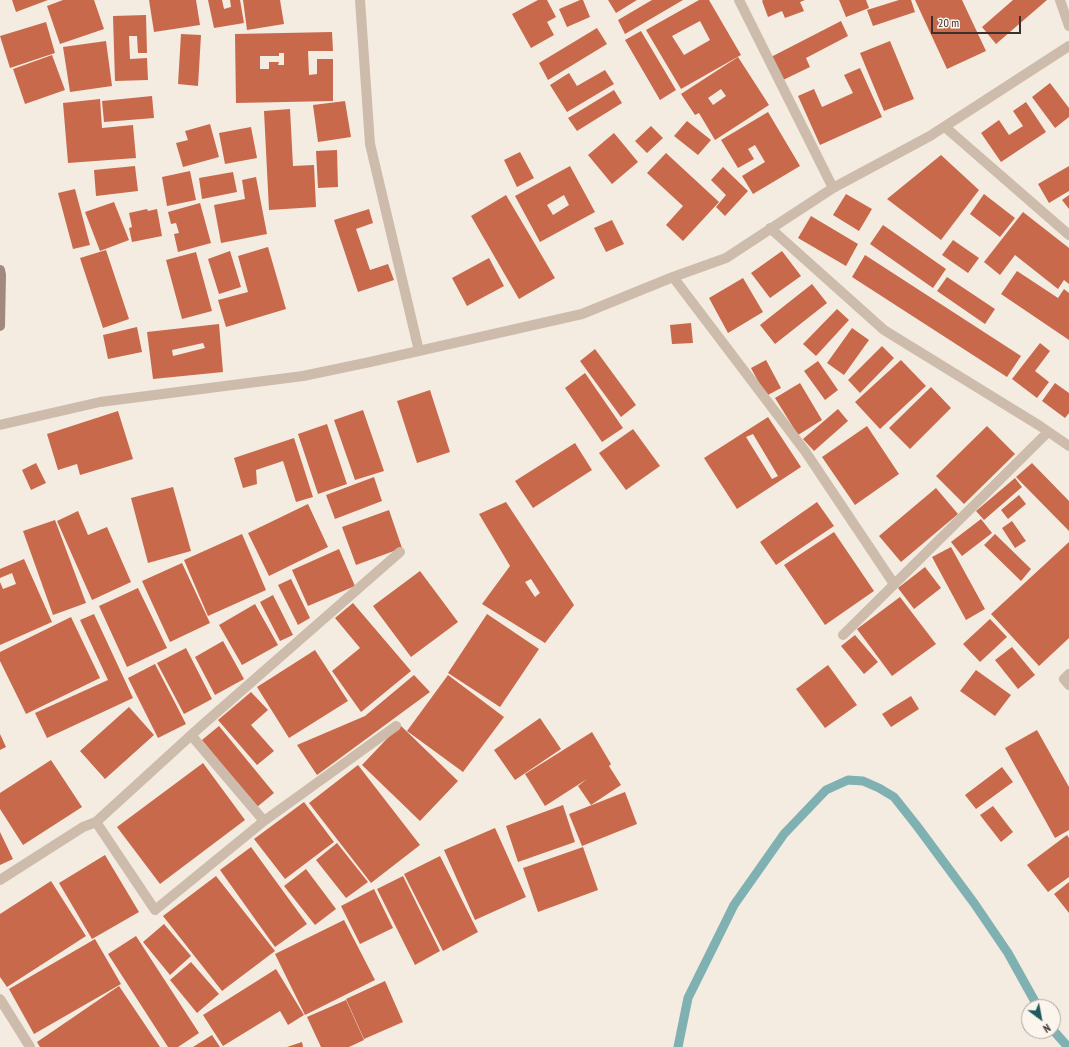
<!DOCTYPE html>
<html>
<head>
<meta charset="utf-8">
<style>
	body { margin:0 }
	#map { position:relative; width:1069px; height:1047px; overflow:hidden; background:#f4ebe1; font-family:"PT Sans Narrow",sans-serif }
	canvas { display:block }
	.north { position:absolute; left:1021px; top:999px; width:40px; height:40px; box-sizing:border-box; background:#fbf5ee; border:1px solid #aea6a0; border-radius:50%; rotate:148deg; font-size:11px; font-weight:700; line-height:16px; text-align:center; color:#3b302b }
	.north::after { content:''; display:block; margin:auto; width:14px; height:18px; background:#1f5a5e; clip-path:polygon(50% 0,100% 100%,50% 72%,0 100%) }
	.scale { position:absolute; left:931px; top:16px; width:90px; height:18px; box-sizing:border-box; border:2px solid #3b302b; border-top:0; padding-left:5px; font-size:12px; line-height:14px; white-space:nowrap; color:#3b302b; -webkit-text-stroke:3px #fbf5ee; paint-order:stroke }
</style>
</head>
<body>
<div id="map">
<canvas width="1069" height="1047"></canvas>
<div class="north">N</div>
<div class="scale">20 m</div>
</div>
<script>
const g = document.querySelector('canvas').getContext('2d');
g.lineJoin = 'round';
function stroke(path, color, width, dash) { g.strokeStyle = color; g.lineWidth = width; g.lineCap = dash ? 'butt' : 'round'; g.setLineDash(dash || []); g.stroke(path); }
function fill(path, color) { g.fillStyle = color; g.fill(path, 'evenodd'); }
const stream = new Path2D(`
	M1053,1030L1068,1047
	M678,1047L688,998L734,905L784,834L826,790L848,780L863,781L879,788L894,797L917,826L974,903L1008,953L1038,1007`);
const building = new Path2D(`
	M12,0H48L16,12Z
	M63,0H94L104,29L60,44L47,6Z
	M149,0H196L200,25L154,32Z
	M208,0H222L224,9L231,7L230,0H240L244,23L214,28Z
	M243,0H280L284,24L247,30Z
	M538,0H547L556,17L547,22L554,35L531,48L512,14Z
	M580,0H583L590,17L567,27L559,9Z
	M608,0H637L616,13Z
	M652,0H683L625,34L618,20Z
	M699,0H709L741,55L681,89L646,30ZM700,21L710,40L684,55L672,36Z
	M763,0H805L800,2L804,11L785,18L782,11L768,17L762,1Z
	M839,0H866L869,8L846,17Z
	M899,0H911L915,12L873,26L867,10Z
	M915,0H962L986,51L947,69Z
	M1013,0H1047L996,44L982,27Z
	M146,15L147,53H138L137,36H129L130,59L147,58L148,80L115,81L113,16Z
	M841,21L848,36L806,58L810,67L783,80L771,57Z
	M46,22L55,53L10,68L0,36Z
	M597,28L607,44L548,80L539,63Z
	M641,31L676,90L660,100L625,40Z
	M332,32L333,51H308L309,75L317,74V59H333V101L236,103L235,34ZM279,53H284V65H278L279,62H269V69H260V56H279Z
	M181,34L201,35L198,86L178,84Z
	M106,41L112,86L70,92L63,47Z
	M890,41L914,99L884,111L860,53Z
	M52,55L65,90L25,104L13,69Z
	M738,57L769,105L715,140L699,113L695,115L681,94ZM721,89L726,96L713,105L708,98Z
	M860,68L882,117L820,145L798,96L814,89L822,107L853,93L844,75Z
	M605,70L614,84L567,112L550,85L569,73L577,86Z
	M1050,83L1069,108V117L1055,128L1032,97Z
	M614,90L622,103L577,131L568,118Z
	M152,96L154,118L104,122L102,101Z
	M100,99L102,128L133,125L136,158L68,163L63,103Z
	M345,101L351,137L318,142L313,105Z
	M1026,102L1046,132L1001,162L981,133L999,120L1009,135L1023,126L1013,111Z
	M290,109L293,166L314,165L316,207L269,210L264,111Z
	M768,112L800,166L753,194L742,176L765,162L755,145L748,149L754,159L738,168L721,140Z
	M687,121L711,140L698,155L674,136Z
	M210,124L219,157L183,167L176,143L188,140L185,131Z
	M651,126L663,138L647,153L635,141Z
	M251,127L257,158L225,164L219,133Z
	M614,133L638,162L612,184L588,155Z
	M337,150L338,187L318,188L316,151Z
	M520,152L534,178L517,187L504,160Z
	M666,153L719,202L683,241L666,225L683,206L647,173Z
	M941,155L979,190L941,240L887,199Z
	M135,166L138,191L96,196L94,170Z
	M570,166L595,212L540,242L515,196ZM564,195L569,205L553,215L547,205Z
	M1069,166V191L1049,203L1038,184Z
	M723,167L748,191L725,216L716,207L726,195L711,180Z
	M190,171L196,200L167,206L162,177Z
	M233,172L237,192L202,199L199,178Z
	M256,177L267,234L221,243L214,205L245,199L242,180Z
	M75,189L90,245L73,249L58,193Z
	M846,194L872,209L859,231L833,215Z
	M984,194L1015,218L1000,237L970,214Z
	M506,195L555,278L519,299L471,216Z
	M1069,195V209L1062,200Z
	M114,202L129,240L100,251L85,212Z
	M200,203L211,243L178,252L174,234L179,233L176,223L171,224L168,212Z
	M147,209L148,211L157,209L162,236L132,242L129,228L132,227L129,213Z
	M369,209L373,223L356,229L370,270L388,264L394,280L358,292L334,220Z
	M1023,212L1069,248V284L1064,280L1058,289L1015,255L1000,275L984,262Z
	M811,216L858,244L846,266L798,238Z
	M612,220L624,244L606,252L594,228Z
	M883,225L946,269L933,288L870,244Z
	M953,240L979,258L968,273L942,255Z
	M268,247L286,309L226,327L218,300L248,292L238,256Z
	M106,250L129,319L103,328L80,258Z
	M230,251L241,287L219,294L208,259Z
	M782,251L801,276L770,298L751,273Z
	M196,252L212,311L182,319L166,260Z
	M865,255L1021,356L1007,377L852,277Z
	M489,258L504,286L467,306L452,278Z
	M1017,271L1058,298L1064,289L1069,293V340L1001,294Z
	M947,277L995,309L985,324L937,291Z
	M743,278L763,312L728,333L709,298Z
	M812,284L827,303L775,344L760,325Z
	M837,309L849,320L816,356L803,344Z
	M691,323L693,343L672,344L670,325Z
	M219,324L223,372L153,379L147,332ZM203,343L205,348L173,356L172,350Z
	M137,327L142,352L108,359L103,335Z
	M852,328L869,340L844,375L827,363Z
	M1040,343L1050,351L1035,371L1049,382L1037,398L1012,379Z
	M882,346L894,358L860,393L848,380Z
	M595,349L636,405L621,417L580,361Z
	M766,360L781,388L766,396L751,368Z
	M901,360L926,386L880,429L855,402Z
	M818,361L838,390L825,400L804,371Z
	M585,373L623,428L602,442L565,388Z
	M800,383L822,420L798,435L775,398Z
	M1055,383L1069,393V413L1065,418L1042,401Z
	M931,387L951,408L910,449L889,428Z
	M430,390L450,452L417,463L397,401Z
	M838,409L848,421L814,451L803,439Z
	M363,410L384,471L355,480L334,420Z
	M118,411L133,459L80,475L77,464L58,470L47,434Z
	M768,417L801,467L737,509L704,458ZM753,434L778,476L772,479L746,437Z
	M327,424L347,484L318,494L298,434Z
	M867,426L899,474L855,505L822,457Z
	M987,426L1015,454L964,504L936,476Z
	M633,429L660,466L626,490L599,453Z
	M294,438L313,497L296,502L283,461L256,470L257,484L243,488L234,458Z
	M575,443L592,470L533,508L515,481Z
	M36,463L46,483L31,490L22,470Z
	M1032,463L1069,501V531L1016,477Z
	M374,477L382,501L335,519L326,495Z
	M1015,478L1022,487L984,520L976,511Z
	M173,487L191,551L148,563L131,498Z
	M936,488L958,514L901,562L879,536Z
	M1019,495L1026,504L1008,519L1001,510Z
	M506,502L574,605L545,643L482,604L510,566L479,514ZM531,579L540,593L535,597L525,582Z
	M817,502L834,526L776,565L760,542Z
	M308,504L328,547L269,576L248,533Z
	M389,510L402,548L356,565L342,527Z
	M78,511L88,535L107,527L131,582L92,600L57,521Z
	M981,519L992,533L962,556L951,542Z
	M55,520L86,603L53,615L23,531Z
	M1012,521L1026,541L1015,548L1002,528Z
	M834,532L874,591L825,625L784,565Z
	M242,534L266,590L208,616L184,560Z
	M995,534L1031,569L1021,581L984,545Z
	M1069,542V638L1039,666L991,614Z
	M951,547L985,609L966,620L932,557Z
	M339,549L355,586L308,606L292,570Z
	M24,559L52,622L0,645V582L3,589L16,584L12,573L0,578V569Z
	M182,563L210,623L170,642L142,581Z
	M925,567L941,588L914,609L898,588Z
	M420,571L458,622L411,657L373,606Z
	M291,579L310,618L298,625L278,585Z
	M138,588L167,648L127,667L99,606Z
	M273,595L293,635L280,641L260,602Z
	M900,597L936,644L892,676L857,629Z
	M353,603L411,671L361,712L332,671L360,648L335,618Z
	M255,604L278,645L242,665L219,625Z
	M94,614L133,698L47,738L35,713L108,680L80,620Z
	M487,614L539,649L500,707L448,673Z
	M71,617L100,678L26,714L0,661V652Z
	M990,619L1007,637L980,662L963,644Z
	M855,635L878,662L864,674L841,646Z
	M223,641L244,679L215,695L195,657Z
	M1012,647L1035,675L1018,689L995,660Z
	M186,648L212,699L184,714L157,663Z
	M315,650L348,701L289,738L257,687Z
	M155,664L186,724L158,738L128,678Z
	M828,665L857,705L825,728L796,689Z
	M976,670L1011,695L995,716L960,691Z
	M414,675L430,692L317,775L297,745L365,716Z
	M448,675L504,717L463,772L407,731Z
	M251,692L268,710L251,725L274,751L257,765L218,720Z
	M911,696L919,709L891,727L882,714Z
	M129,707L154,735L105,779L80,751Z
	M540,718L561,749L515,780L494,750Z
	M400,725L458,781L420,821L362,765Z
	M219,726L274,793L257,807L202,740Z
	M1037,730L1069,787V830L1055,838L1005,748Z
	M592,732L611,764L609,766L621,785L591,805L578,786L587,779L545,806L525,774Z
	M0,734L6,747L0,750Z
	M51,760L82,807L23,845L0,809V793Z
	M203,763L245,820L160,884L117,827Z
	M358,765L420,845L371,883L309,803Z
	M1002,767L1013,782L976,809L965,795Z
	M625,792L637,824L582,846L569,814Z
	M304,802L334,842L285,879L254,839Z
	M563,805L575,842L518,862L506,826Z
	M993,806L1013,832L1001,842L980,815Z
	M495,828L526,897L475,920L444,850Z
	M0,832L13,859L0,865Z
	M1067,835L1069,838V877L1048,892L1027,865Z
	M337,843L368,882L346,898L316,860Z
	M251,847L307,924L275,947L220,870Z
	M583,847L598,890L538,912L523,868Z
	M105,855L139,912L92,939L59,883Z
	M440,856L478,932L443,951L404,874Z
	M306,869L336,909L315,925L284,886Z
	M216,876L275,951L222,991L163,916Z
	M403,876L440,951L415,965L377,889Z
	M51,881L86,936L7,987L0,977V914Z
	M1069,882V913L1054,894Z
	M374,889L393,928L360,944L341,906Z
	M344,920L375,980L305,1015L275,954Z
	M164,924L191,956L170,975L143,942Z
	M136,936L199,1033L178,1047H168L108,954Z
	M95,939L121,984L34,1034L9,989Z
	M191,962L219,994L197,1013L170,980Z
	M276,969L304,1015L288,1025L280,1011L223,1046L203,1015Z
	M385,981L403,1022L364,1039L346,999Z
	M119,986L160,1047H40L37,1042Z
	M346,1000L364,1040L349,1047H321L307,1017Z
	M212,1035L220,1047H193Z
	M302,1042L303,1047H287Z`);
const street = new Path2D(`
	M360,0L370,144L419,351
	M739,0L833,188
	M1060,0L1069,26
	M945,127L1069,235
	M770,228L884,330L1040,426L1069,446
	M673,277L805,451L894,584
	M0,425L100,402L303,376L370,362L582,314L673,277L726,258L833,188L930,136L1069,46
	M843,635L1048,432
	M1069,674L1064,679L1069,685
	M191,735L264,821
	M96,822L155,910L264,821L396,726
	M0,880L83,827L96,822L199,728L400,552
	M0,999L30,1047`);
const secondary = new Path2D(`
	M0,270L1,275L0,326`);
stroke(stream, '#7fb0b2', 9);
fill(building, '#c8694b');
stroke(street, '#cdbbac', 10);
stroke(secondary, '#a18a7d', 10);
</script>
</body>
</html>
